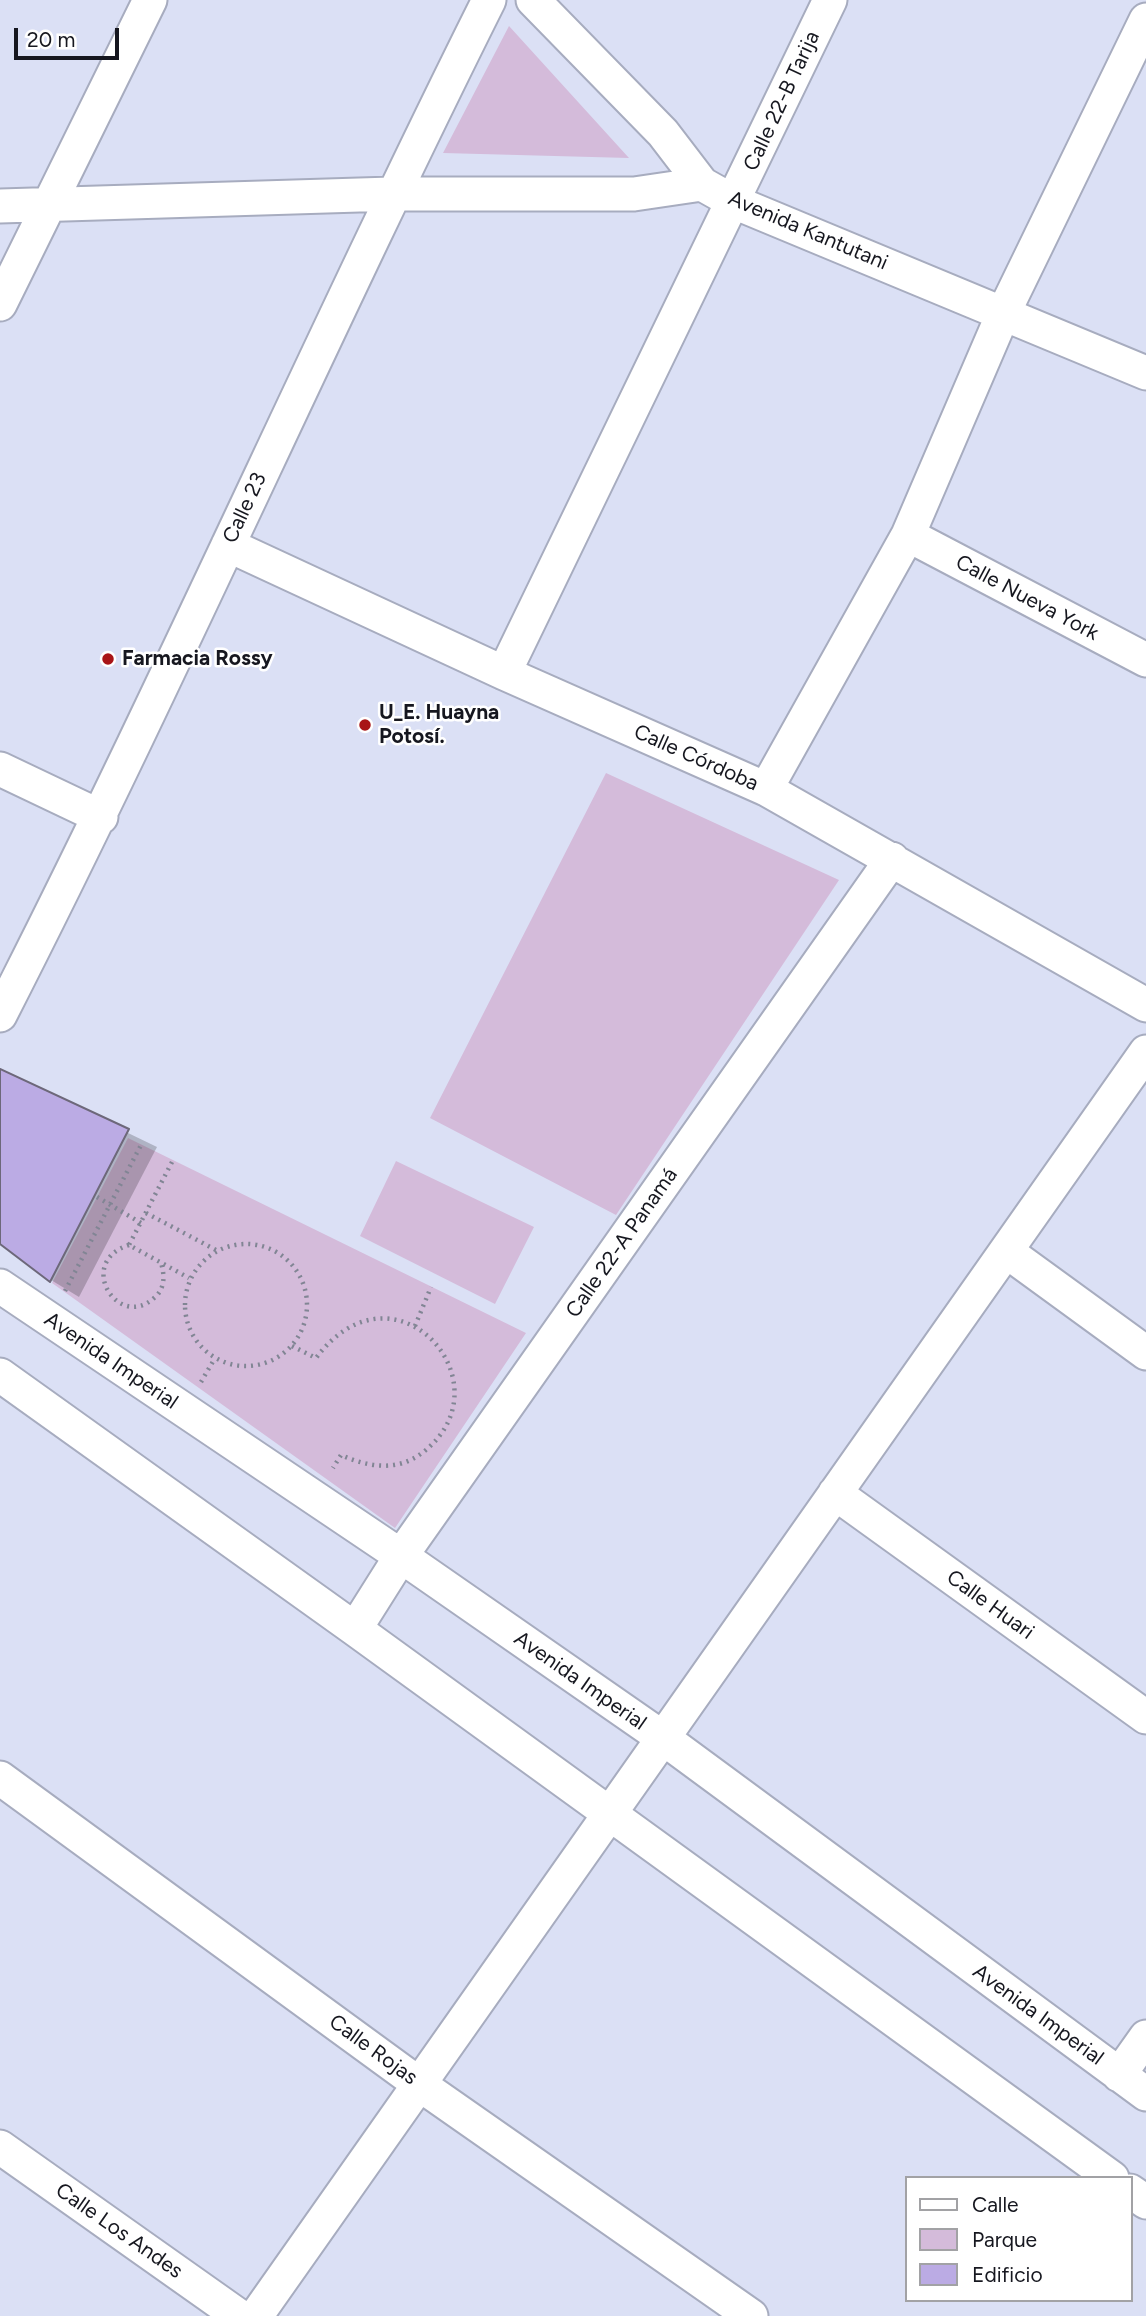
<!DOCTYPE html>
<html>
<head>
<meta charset="utf-8">
<style>
	body { margin:0 }
	#map { position:relative; width:1146px; height:2316px; overflow:hidden; background:#dbe0f5; font-family:Figtree,sans-serif }
	canvas { display:block }
	.legend { position:absolute; left:905px; top:2176px; width:228px; height:126px; box-sizing:border-box; background:#fff; border:2px solid #a2a2a5; margin:0; padding:9px 12px; list-style:none; font-size:21px; color:#16171f }
	.legend li { display:flex; align-items:center; gap:14px; height:35px }
	.legend b { width:35px; border:2px solid #a2a2a5 }
	.scale { position:absolute; left:14px; top:28px; width:105px; height:32px; box-sizing:border-box; border:4px solid #16171f; border-top:0; padding-left:9px; font-size:21px; line-height:24px; white-space:nowrap; color:#16171f; -webkit-text-stroke:5px #fff; paint-order:stroke }
</style>
</head>
<body>
<div id="map">
<canvas width="1146" height="2316"></canvas>
<ul class="legend">
<li><b style="height:9px;background:#fff"></b>Calle</li>
<li><b style="height:19px;background:#d4bbda"></b>Parque</li>
<li><b style="height:19px;background:#bbabe4"></b>Edificio</li>
</ul>
<div class="scale">20 m</div>
</div>
<script>
const g = document.querySelector('canvas').getContext('2d');
g.lineJoin = 'round';
function fill(path, color) { g.fillStyle = color; g.fill(path, 'evenodd'); }
function stroke(path, color, width, dash) { g.strokeStyle = color; g.lineWidth = width; g.lineCap = dash ? 'butt' : 'round'; g.setLineDash(dash || []); g.stroke(path); }
function label(font, color, halo, rows, align = 'center') {
  g.font = font + ' Figtree,sans-serif'; g.lineWidth = 5; g.setLineDash([]); g.textBaseline = 'middle'; g.strokeStyle = halo; g.fillStyle = color; for (const [text, x, y, turn = 0] of rows) {
    g.save(); g.translate(x, y); g.rotate((+turn || 0) * Math.PI / 180); g.textAlign = isNaN(turn) ? turn : align; if (halo) g.strokeText(text, 0, 0); g.fillText(text, 0, 0); g.restore();
  }
}
const green = new Path2D(`
	M509,26L629,158L443,153Z
	M606,773L839,880L616,1215L430,1118Z
	M128,1138L526,1333L395,1528L52,1283Z
	M396,1161L534,1227L495,1304L360,1236Z`);
const shadow = new Path2D(`
	M0,1071L157,1147L79,1297L51,1280L0,1242Z`);
const building = new Path2D(`
	M0,1069L129,1129L50,1282L0,1244Z`);
const path = new Path2D(`
	M172,1162L129,1245L189,1278
	M97,1197L141,1223
	M146,1213L216,1250
	M185 1305a61 61 0 1 1 122 0a61 61 0 1 1-122 0Z
	M129,1245C75,1262 118,1331 154,1298C165,1289 165,1276 161,1263
	M65,1291L141,1145
	M415,1326L431,1287
	M292,1346L316,1358C395,1252 512,1385 422,1453C397,1472 368,1467 341,1455L333,1468
	M201,1382L215,1358`);
const street = new Path2D(`
	M533,0L663,133L702,184L734,202L1146,373
	M0,206L392,194H634L702,184
	M0,304L150,0
	M908,535L1146,660
	M228,545L504,673L766,789L1146,1005
	M504,673L830,0
	M0,769L101,817
	M766,789L908,535L1003,314L1146,20
	M0,1015C171,680 321,336 489,0
	M1006,1251L1146,1353
	M0,1286L401,1556L663,1738L1146,2094
	M0,1375L355,1629L1112,2178
	M835,1493L1146,1717
	M355,1629L401,1556L892,859
	M0,1778L419,2084L751,2316
	M1119,2075L1146,2037
	M0,2147L239,2316
	M1130,2191L1146,2202
	M256,2316L1146,1052`);
const markers = [
	[108,659,7,"#a81417"],
	[365,725,7,"#a81417"]
];
const streetNames = [
	["Calle 22-B Tarija",782,101,-65],
	["Avenida Kantutani",808,231,23],
	["Calle 23",245,508,-65],
	["Calle Nueva York",1027,598,28],
	["Calle Córdoba",696,758,24],
	["Calle 22-A Panamá",622,1243,-55],
	["Avenida Imperial",111,1361,34],
	["Calle Huari",990,1605,36],
	["Avenida Imperial",580,1681,35],
	["Avenida Imperial",1038,2015,36],
	["Calle Rojas",373,2050,36],
	["Calle Los Andes",119,2231,35]
];
const poiNames = [
	["Farmacia Rossy",122,659],
	["U_E. Huayna",379,713],
	["Potosí.",379,737]
];
fill(green, '#d4bbda');
fill(shadow, '#0003');
fill(building, '#bbabe4');
stroke(building, '#6d687a', 2);
stroke(street, '#a7acbf', 37);
stroke(path, '#818594', 4.5, [2, 5]);
stroke(street, '#fff', 33);
for (const [x, y, r, color] of markers) { const dot = new Path2D(); dot.arc(x, y, r, 0, 2 * Math.PI); g.fillStyle = color; g.fill(dot); stroke(dot, '#fff', 2.5); }
label('21px', '#16171f', '#fff', streetNames);
label('bold 21px', '#16171f', '#fff', poiNames, 'left');
</script>
</body>
</html>
